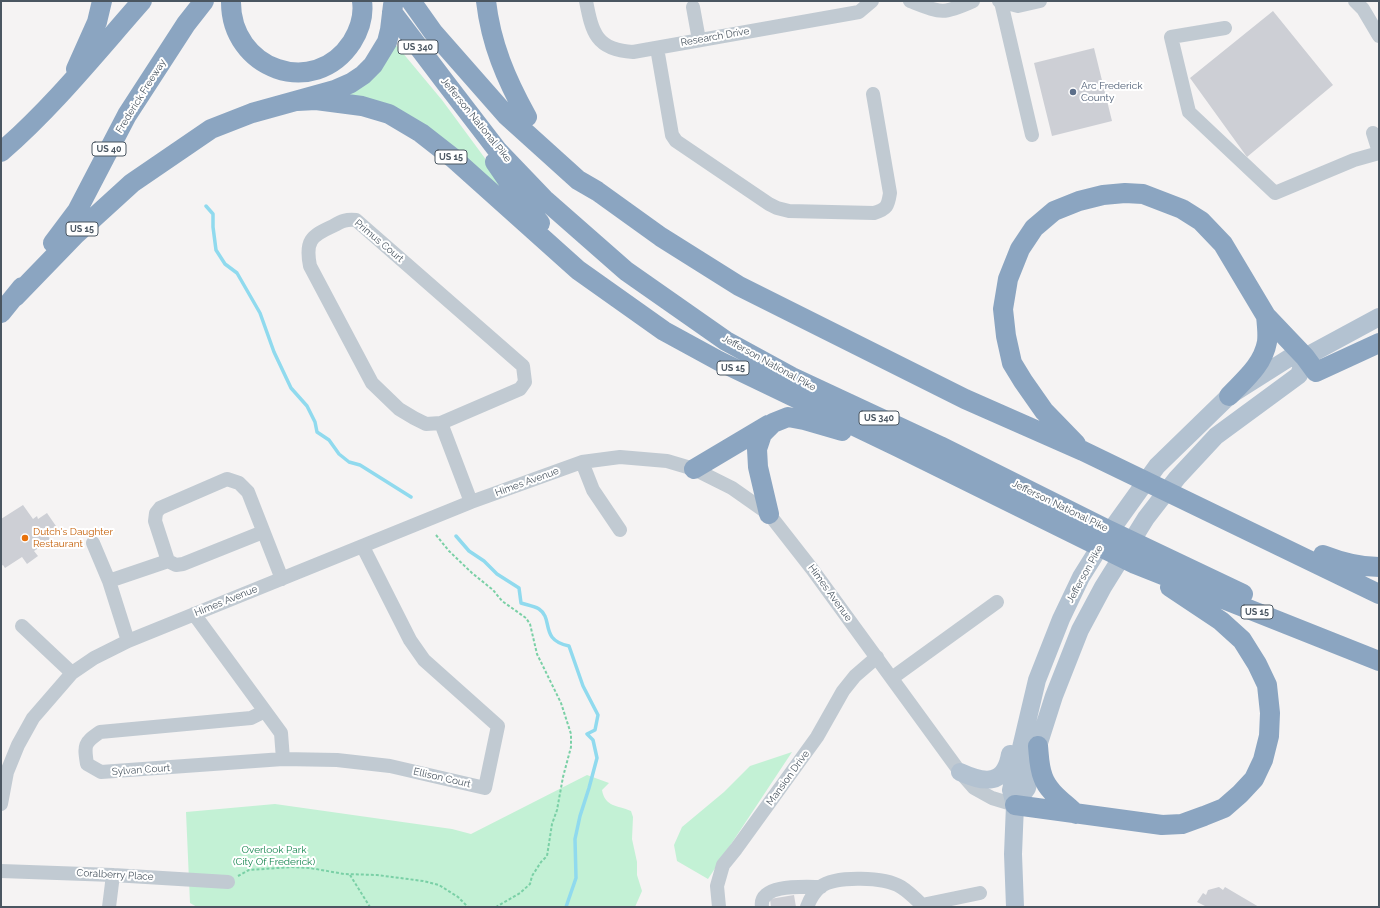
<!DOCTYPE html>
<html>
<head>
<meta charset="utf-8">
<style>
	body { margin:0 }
	#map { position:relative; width:1380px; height:908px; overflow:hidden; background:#f5f3f3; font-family:Raleway,sans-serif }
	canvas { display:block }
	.frame { position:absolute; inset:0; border:2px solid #4a5661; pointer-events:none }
</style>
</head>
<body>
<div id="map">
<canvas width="1380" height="908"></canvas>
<div class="frame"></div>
</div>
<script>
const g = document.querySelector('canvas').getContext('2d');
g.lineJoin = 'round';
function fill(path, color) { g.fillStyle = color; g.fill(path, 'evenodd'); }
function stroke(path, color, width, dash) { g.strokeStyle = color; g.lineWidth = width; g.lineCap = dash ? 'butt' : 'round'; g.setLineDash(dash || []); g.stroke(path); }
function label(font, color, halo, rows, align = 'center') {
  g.font = font + ' Raleway,sans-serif'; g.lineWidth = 4; g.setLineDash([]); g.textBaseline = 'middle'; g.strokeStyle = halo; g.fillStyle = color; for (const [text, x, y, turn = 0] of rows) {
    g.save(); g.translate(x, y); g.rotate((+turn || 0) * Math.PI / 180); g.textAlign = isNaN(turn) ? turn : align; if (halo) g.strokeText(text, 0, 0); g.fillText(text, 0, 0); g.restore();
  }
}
const green = new Path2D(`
	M394,46H397L442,100L529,218L482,177L343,97Z
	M792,752L708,879L677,861L674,845L682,827L724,792L750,766Z
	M587,775L609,783L602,790C605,807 617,805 631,811L633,817L632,839L637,862V875L642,891L635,907H197L190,903L186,812L275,804L452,829L471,834Z`);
const stream = new Path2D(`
	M206,206L213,214V227L216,250L225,264L237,273L260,313L274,352L291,388L307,406L315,422L317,432L329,440L339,454L349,462L360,465L411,497
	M456,536L469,551L484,561L497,574L519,588L521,603C527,605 534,606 539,609C554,619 539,640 569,646L583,686L598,715L595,730L587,734L593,740L597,758L589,788L580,816L575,839L576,878L566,907`);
const building = new Path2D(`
	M1273,11L1333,85L1247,157L1190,78Z
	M1094,48L1112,121L1052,136L1034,63Z
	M23,505L33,519L37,516L38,519L47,513L58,529L48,536L51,540L34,551L38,556L27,564L22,557L5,568L3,565L1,566V519Z
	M1219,887L1223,890L1225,887L1259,907H1207L1197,902L1203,893L1206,895L1208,890Z
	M794,895L796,907H771L770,899Z`);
const path = new Path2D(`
	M436,535L449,551L472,573L493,590L502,601L526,618L530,624L537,654L561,703L571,734V747L563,777L557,810L552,824L547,856L541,862L532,876L530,884L520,893L496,907
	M350,875L370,907
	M238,876L249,870L292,867L310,868L344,874L377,875L423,881L439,885L458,897L468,907`);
const minor = new Path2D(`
	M586,1C592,32 596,50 633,52L859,12L872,1
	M910,1C941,13 942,15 973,1
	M999,1L1018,6L1040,1
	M1355,1L1363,9L1379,36
	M1001,2L1032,135
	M693,7L699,40
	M1225,28L1171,37L1189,112L1275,193L1354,160L1379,153
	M657,48L672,135L676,141L769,204L777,208L789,211L874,213C887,209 888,206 890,193L873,94
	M1373,133L1379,152
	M441,423L520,389L525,382L523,366L356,220C346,219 342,221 333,226C311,236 305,241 310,266L372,383L399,409L414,418L426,424L441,423L471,502
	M582,462L593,490L620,530
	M93,543L109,581L128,641
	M168,561L176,565L183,564L263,532
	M109,581L168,561L155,521L156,513L160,508L227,479L239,483L248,492L282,579
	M194,614L281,733L283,759L337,760L390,766L485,788L498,726L424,660L410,640L363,547
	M22,626L72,673
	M892,678L997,602
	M265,711L251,718L100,732C84,743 84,745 87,764L101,772L283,759
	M1,804L7,772L18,745L33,718L72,673L94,658L128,641L471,502L582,462L620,457L667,461L694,469L732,488L769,514L812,569L960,772L974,788L992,798L1015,805
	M1,871L113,875L228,882
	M922,905L980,893
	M109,907L113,875
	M719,907L717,886L723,865L736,849L817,737L843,691L855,676L877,657
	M762,907C758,883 806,887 821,887
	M807,907C810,899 814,892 820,887C836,875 885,877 901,887C909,892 916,899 922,905V907`);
const major = new Path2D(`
	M960,772C984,783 1005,786 1010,754
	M1015,805L1027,788L1038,746L1054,696L1080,630L1103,587L1146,518L1177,478L1216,436L1299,375L1305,357
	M1015,907L1013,854L1015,805L1011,790L1037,680L1061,619L1081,577L1106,537L1157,466L1229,396L1289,358L1305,357L1379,317`);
const highway = new Path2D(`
	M231,1C230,69 314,100 352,42C360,29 364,15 362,1
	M411,1L433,32L506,115L578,180L597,191L661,237L739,286L965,399L1083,451L1379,594
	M486,1C491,44 506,79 527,117
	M392,12L445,82L498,151L544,199L626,271L726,341L792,377L940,446L1106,529L1243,594
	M76,69L97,22L102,1
	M297,101L316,100L362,106L389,114L421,133L453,158L578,270L664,331L719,361L898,447L1135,564L1379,661
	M1,152C53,107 97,52 142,1
	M495,162L519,197L540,223
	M53,243L77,211L127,115L186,24L204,1
	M15,297L76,234L132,183L211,129L252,113L335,90L351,83L363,75L373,65L387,42L390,30L393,5
	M1,313L22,287
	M1229,396C1244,380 1263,365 1267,342C1268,334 1267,325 1266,316
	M1076,444L1044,411L1023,381L1012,363L1006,336L1003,309L1008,279L1020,249L1034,228L1054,211L1079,201L1103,195L1125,193L1143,194L1182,209L1201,221L1223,244L1266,316L1305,357L1316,372L1379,343
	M694,469L768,425
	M769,514L758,467L757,449L762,434L773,423L788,417L804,420L842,431
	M1323,555C1341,562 1359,567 1379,567
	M1038,746C1039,756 1039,767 1043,777C1048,792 1065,803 1076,814
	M1015,805L1162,825L1182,824L1204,816L1224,808L1240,794L1254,779L1263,760L1269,736L1270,713L1267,685L1257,664L1242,640L1221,621L1170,587`);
const markers = [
	[1073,92,4,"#5c6f8a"],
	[25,538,4,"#e8710a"]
];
const shields = [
	[418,47,40],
	[109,149,34],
	[451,157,32],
	[82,229,32],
	[733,368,32],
	[879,418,40],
	[1257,612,32]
];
const shieldNames = [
	["US 340",418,47],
	["US 40",109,149],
	["US 15",451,157],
	["US 15",82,229],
	["US 15",733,368],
	["US 340",879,418],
	["US 15",1257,612]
];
const streetNames = [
	["Research Drive",715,37,-10],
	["Frederick Freeway",141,96,-58],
	["Jefferson National Pike",476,120,51],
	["Primus Court",379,241,40],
	["Jefferson National Pike",769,363,29],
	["Himes Avenue",527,482,-20],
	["Jefferson National Pike",1060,506,26],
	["Jefferson Pike",1085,574,-61],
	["Himes Avenue",830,593,54],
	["Himes Avenue",226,601,-22],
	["Sylvan Court",141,770,-4],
	["Ellison Court",442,778,13],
	["Mansion Drive",788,778,-54],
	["Coralberry Place",115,875,3]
];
const serviceNames = [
	["Arc Frederick",1081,86],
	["County",1081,98]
];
const foodNames = [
	["Dutch's Daughter",33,532],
	["Restaurant",33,544]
];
const parkNames = [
	["Overlook Park",274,850],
	["(City Of Frederick)",274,862]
];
fill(green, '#c3f1d5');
stroke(stream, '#90daee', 3.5);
fill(building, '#cdcfd5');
stroke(path, '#7ad0a6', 2, [3, 2]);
stroke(minor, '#c1cad2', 14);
stroke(major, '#b3c2d1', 18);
stroke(highway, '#8ba5c1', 20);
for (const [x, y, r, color] of markers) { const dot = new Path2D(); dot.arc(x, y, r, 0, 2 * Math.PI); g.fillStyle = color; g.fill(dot); stroke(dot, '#fff', 1.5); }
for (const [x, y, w] of shields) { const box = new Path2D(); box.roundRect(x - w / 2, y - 7, w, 14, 3); g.fillStyle = '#fff'; g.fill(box); stroke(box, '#4a5661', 1); }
label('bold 9px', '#4a5661', null, shieldNames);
label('10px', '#4a5661', '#fff', streetNames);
label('10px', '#4e5e75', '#fff', serviceNames, 'left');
label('10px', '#c56008', '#fff', foodNames, 'left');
label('10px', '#17864f', '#fff', parkNames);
</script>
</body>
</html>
